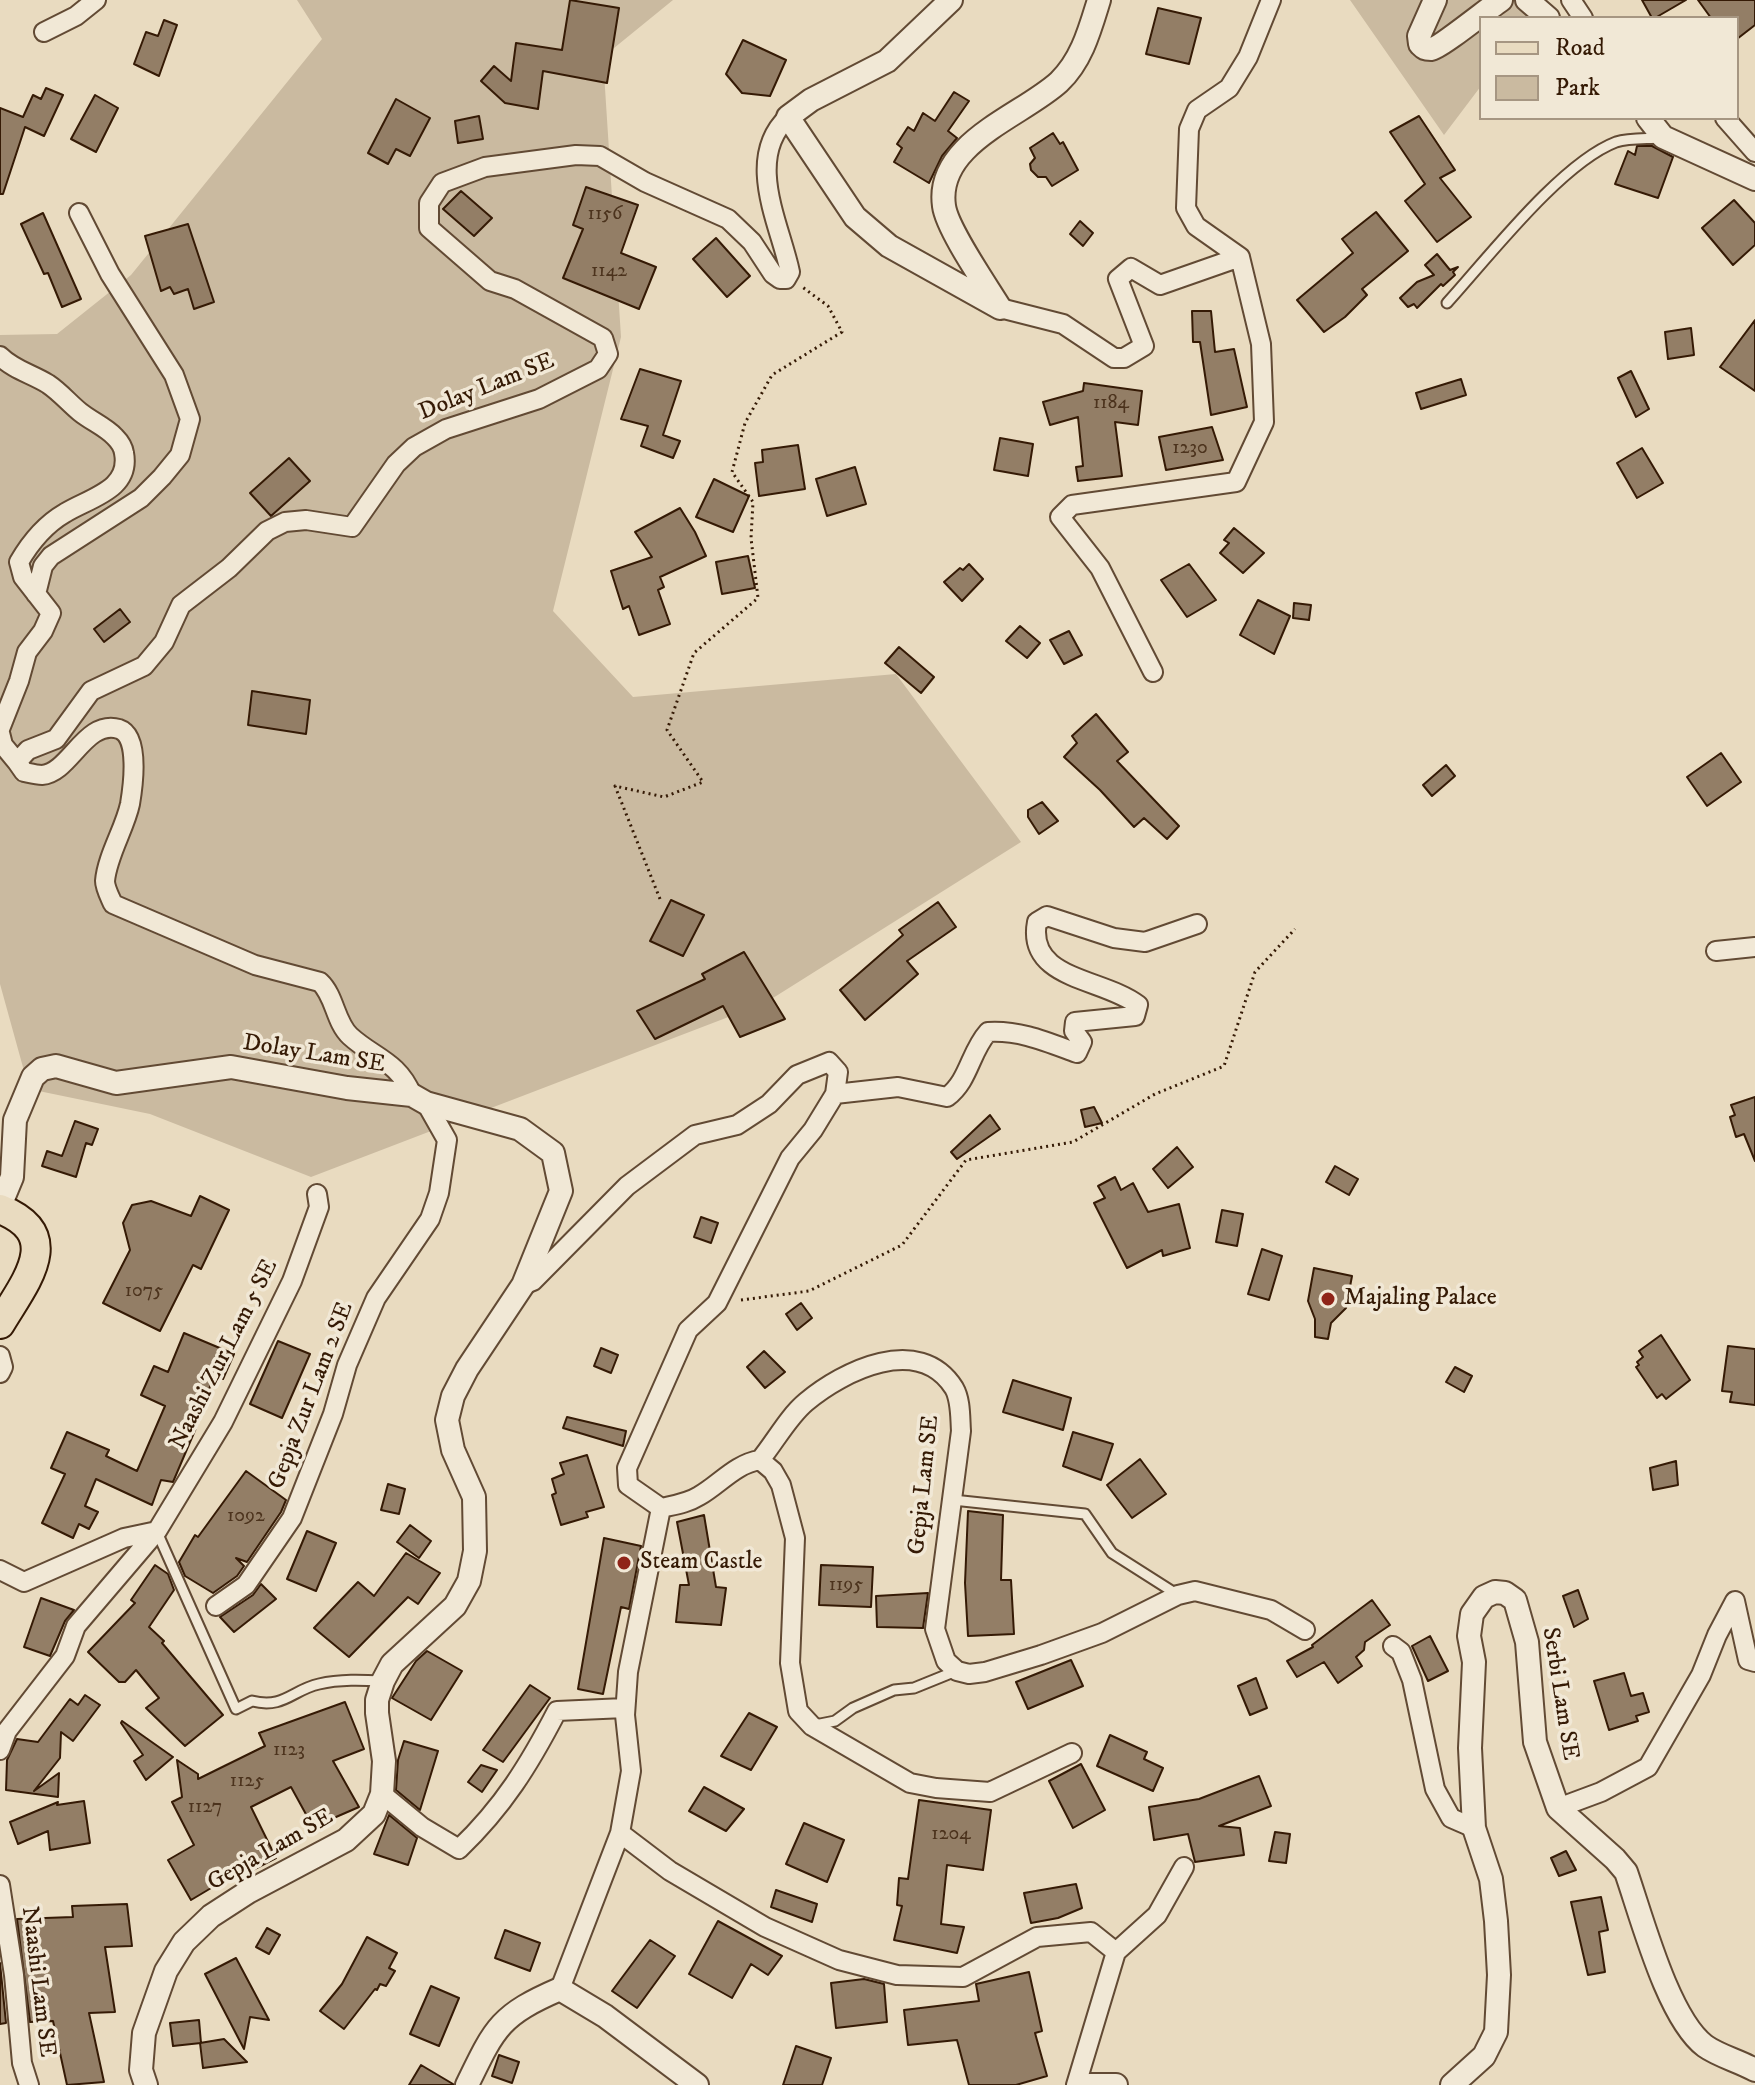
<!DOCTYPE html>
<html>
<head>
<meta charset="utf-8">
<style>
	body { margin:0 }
	#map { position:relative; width:1755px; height:2085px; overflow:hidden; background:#e9dbc0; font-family:"IM FELL DW Pica",serif }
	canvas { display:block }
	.legend { position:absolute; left:1479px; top:16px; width:260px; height:104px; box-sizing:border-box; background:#f1e8d6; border:2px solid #a69682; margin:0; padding:10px 14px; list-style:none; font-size:24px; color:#351a05 }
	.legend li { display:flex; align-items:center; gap:16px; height:40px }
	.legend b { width:40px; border:2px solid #a69682 }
</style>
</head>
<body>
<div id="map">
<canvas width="1755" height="2085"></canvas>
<ul class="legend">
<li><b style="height:10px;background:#e9dbc0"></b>Road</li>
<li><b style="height:22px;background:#cabaa0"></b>Park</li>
</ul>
</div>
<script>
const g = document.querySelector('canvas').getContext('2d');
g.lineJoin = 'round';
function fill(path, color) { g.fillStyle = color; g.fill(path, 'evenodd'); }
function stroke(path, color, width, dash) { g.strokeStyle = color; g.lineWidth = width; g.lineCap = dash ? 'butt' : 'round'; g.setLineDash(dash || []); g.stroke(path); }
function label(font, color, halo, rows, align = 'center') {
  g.font = font + ' "IM FELL DW Pica",serif'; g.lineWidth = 7; g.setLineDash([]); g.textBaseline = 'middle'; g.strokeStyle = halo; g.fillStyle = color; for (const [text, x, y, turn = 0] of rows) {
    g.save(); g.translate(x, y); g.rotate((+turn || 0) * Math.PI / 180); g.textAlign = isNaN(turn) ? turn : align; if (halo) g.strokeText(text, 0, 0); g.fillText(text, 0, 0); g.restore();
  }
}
const green = new Path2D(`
	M297,0H673L603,57L621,337L553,611L633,697L896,674L1021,842L765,1003L311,1177L150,1114L29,1089L0,984V335L57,334L131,275L322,39Z
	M1350,0H1546L1532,18H1481V86L1444,135Z`);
const building = new Path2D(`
	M570,0L619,8L607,83L543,71L538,109L505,103L481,81L494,66L511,81L516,43L562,50Z
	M1642,0H1686L1655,18H1652Z
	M1698,0H1755V25L1737,39V18H1711Z
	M1158,8L1201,18L1189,64L1146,54Z
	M164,20L177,25L159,76L134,64L146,32L158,36Z
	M743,40L786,60L770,96L742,93L726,74Z
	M46,88L63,95L44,136L25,127L3,194H0V108L23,117L33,95L41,99Z
	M954,92L969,101L948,131L957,138L942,156L929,183L894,162L902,148L897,144L908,127L914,131L923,113L935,121Z
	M95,95L118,108L96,152L71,139Z
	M396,99L430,118L410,156L396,149L388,164L368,153Z
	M479,116L483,139L458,143L455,121Z
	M1419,116L1455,170L1440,178L1471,217L1437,242L1405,201L1425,184L1390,132Z
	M1053,133L1060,144L1063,142L1078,170L1052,186L1046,177H1038L1031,170L1030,164L1035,158L1030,148Z
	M1637,146H1652L1673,157L1658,198L1615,184L1628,151L1635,155Z
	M586,187L638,205L621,253L656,267L639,309L563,278L583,229L573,225Z
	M461,191L492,218L474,236L443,209Z
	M1734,200L1755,223V245L1733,265L1702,228Z
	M1376,212L1408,251L1362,289L1367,295L1345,317L1324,332L1297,300L1353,253L1342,239Z
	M43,213L81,299L62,307L48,273L44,274L21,224Z
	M1080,221L1093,233L1083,246L1070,234Z
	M188,224L214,302L194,309L188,289L174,294L170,287L161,291L145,236Z
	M716,238L750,276L727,297L693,259Z
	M1437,254L1450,270L1458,267L1453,272L1455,275L1443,286L1441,284L1417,308L1414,304L1408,307L1400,298L1417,282L1434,275L1425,265Z
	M1192,311H1211L1215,352L1234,349L1247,407L1211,415L1200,342H1193Z
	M1755,320V391L1720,367Z
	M1691,328L1694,355L1668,359L1665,332Z
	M640,369L681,381L663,435L680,441L673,458L641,446L648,426L621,419Z
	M1631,371L1649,409L1636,417L1618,378Z
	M1461,379L1466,395L1421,409L1416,393Z
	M1084,383L1142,391L1138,425L1115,422L1122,476L1078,481L1076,467L1083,466L1078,417L1050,425L1043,402L1083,391Z
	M1212,427L1223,460L1166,470L1159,437Z
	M1000,438L1033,444L1028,476L994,470Z
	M798,445L805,489L759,496L755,463L763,462L762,450Z
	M1642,448L1663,483L1637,498L1617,463Z
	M289,458L310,481L271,516L250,493Z
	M855,467L866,504L827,516L816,479Z
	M714,479L749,496L733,532L696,517Z
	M680,508L695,532L706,556L660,577L664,587L658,590L670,624L639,635L629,606L623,609L611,571L652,557L635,532Z
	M1234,528L1264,553L1243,573L1220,553L1229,543L1224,540Z
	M748,556L755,588L722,594L716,562Z
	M969,564L983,579L962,601L944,582L960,568L963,570Z
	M1189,564L1216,600L1187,617L1161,580Z
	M1258,600L1290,616L1274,654L1240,635Z
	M1294,603L1311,605L1309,620L1293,618Z
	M120,609L130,622L104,642L94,629Z
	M1020,626L1040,643L1027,658L1006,641Z
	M1069,631L1082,655L1064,664L1050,640Z
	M899,647L934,677L921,693L885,663Z
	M252,691L310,700L306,734L248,725Z
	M1096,714L1128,752L1117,761L1179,826L1167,839L1144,818L1134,827L1100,790L1064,757L1077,743L1072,736Z
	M1721,753L1741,782L1707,806L1687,777Z
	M1446,765L1455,776L1432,796L1423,785Z
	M1042,802L1058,821L1039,834L1028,817V810Z
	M671,900L704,915L683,956L650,941Z
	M938,902L956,927L907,961L918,974L865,1020L840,990L903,935L899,930Z
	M744,952L785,1019L740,1037L723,1006L655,1039L637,1011L705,979L702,974Z
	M1755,1097V1161L1744,1134L1736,1137L1730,1117L1735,1115L1731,1105Z
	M1094,1107L1102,1123L1085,1127L1081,1110Z
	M990,1115L1000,1129L957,1159L951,1152Z
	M75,1121L98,1129L92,1145L86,1143L76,1177L42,1166L47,1151L62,1156Z
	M1177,1147L1193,1167L1168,1188L1153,1169Z
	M1335,1166L1358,1179L1349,1195L1326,1182Z
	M1115,1177L1121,1190L1133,1183L1148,1212L1179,1204L1190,1248L1163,1256L1162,1250L1127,1268L1094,1203L1105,1198L1098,1186Z
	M200,1196L229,1210L201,1269L193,1265L160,1331L103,1303L130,1250L123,1223L132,1205L151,1201L191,1216Z
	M1222,1210L1243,1214L1237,1246L1216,1242Z
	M701,1217L718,1223L711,1243L694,1237Z
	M1262,1249L1282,1256L1269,1300L1248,1294Z
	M1314,1268L1352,1276L1346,1308L1331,1323L1328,1339L1315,1337V1319L1308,1301Z
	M801,1303L812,1318L797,1330L786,1314Z
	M184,1333L234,1354L223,1379L214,1375L196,1428L173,1482L161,1480L152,1505L96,1479L85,1506L98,1512L89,1529L79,1524L73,1538L42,1523L65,1474L51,1468L67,1432L109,1450L106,1456L137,1471L165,1406L141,1395L154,1366L168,1372Z
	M1661,1335L1690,1380L1666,1399L1662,1394L1657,1398L1636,1367L1639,1365L1637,1362L1643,1357L1639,1351Z
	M278,1341L310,1354L282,1418L250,1404Z
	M1728,1346L1755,1349V1405L1730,1402L1732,1392L1722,1391Z
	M601,1348L618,1355L611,1373L594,1366Z
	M764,1351L785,1372L765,1388L747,1367Z
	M1455,1367L1472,1376L1464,1392L1446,1382Z
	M1013,1380L1071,1398L1063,1430L1003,1412Z
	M567,1417L626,1431L623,1446L563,1428Z
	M1073,1432L1113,1444L1101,1480L1063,1466Z
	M587,1455L604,1507L586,1512L588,1517L561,1525L552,1495L556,1493L552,1479L564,1474L560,1463Z
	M1140,1459L1166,1494L1132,1518L1107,1485Z
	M1676,1461L1678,1485L1653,1490L1650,1468Z
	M246,1471L286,1500L281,1512L247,1562L236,1558L244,1566L237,1576L213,1593L185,1576L179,1562L195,1535L198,1537Z
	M388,1484L405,1489L399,1514L381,1510Z
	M968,1511L1003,1515L1001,1580H1011L1014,1634L968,1636L965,1583Z
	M704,1515L716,1587L726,1588L721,1625L676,1622L680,1585H689L677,1522Z
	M410,1525L431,1541L419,1558L397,1542Z
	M307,1531L336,1543L316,1591L287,1579Z
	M604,1538L641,1546L629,1609L621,1607L603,1694L578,1689Z
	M406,1553L440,1573L418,1604L408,1597L349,1657L314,1628L358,1582L374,1596Z
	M155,1565L168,1574L174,1590L149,1627L164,1641L162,1643L223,1715L185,1746L146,1708L159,1698L136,1670L125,1682H119L88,1652L135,1603L131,1600Z
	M821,1565L873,1567L871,1607L819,1605Z
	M261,1584L276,1599L234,1632L220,1617L253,1595Z
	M1578,1590L1588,1619L1574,1627L1563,1596Z
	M928,1593L923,1628L877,1627L876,1596Z
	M41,1598L74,1610L65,1621L50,1656L24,1647Z
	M1372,1600L1390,1625L1365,1642L1364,1650L1356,1657L1362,1666L1338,1683L1324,1662L1297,1677L1287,1661L1313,1647L1312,1645Z
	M1430,1636L1448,1671L1428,1681L1412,1646Z
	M427,1651L462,1671L431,1720L392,1698L416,1661Z
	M1071,1660L1083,1686L1028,1709L1016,1682Z
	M1624,1673L1631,1696L1643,1693L1649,1712L1636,1716L1638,1721L1609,1730L1594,1681Z
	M1256,1678L1267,1708L1250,1715L1238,1686Z
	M530,1685L550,1698L503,1762L483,1750Z
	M85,1695L100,1705L73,1741L61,1732L60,1758L34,1791L59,1773L58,1797L6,1790L7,1760L17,1739L38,1742L70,1699L78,1705Z
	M345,1702L364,1749L333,1761L359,1807L313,1827L291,1787L251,1807L276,1858L245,1874L243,1869L191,1900L168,1860L194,1845L172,1802L182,1797L177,1760L198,1774V1779L265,1746L259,1733Z
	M749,1713L777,1727L751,1770L721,1756Z
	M122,1721L173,1757L146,1780L134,1761L143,1755L121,1723Z
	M1110,1735L1147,1752L1144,1759L1163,1768L1153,1791L1097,1766Z
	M404,1741L438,1751L420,1810L396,1790L398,1760Z
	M1081,1764L1105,1810L1073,1828L1049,1781Z
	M481,1765L497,1770L482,1792L468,1782Z
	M1259,1776L1271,1806L1219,1826L1240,1828L1244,1855L1195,1862L1188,1834L1154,1840L1149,1807L1199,1799Z
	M704,1787L744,1809L726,1831L689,1811Z
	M919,1800L991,1810L983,1870L947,1865L941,1924L964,1927L957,1953L894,1940L902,1906L897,1905L899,1878L908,1879Z
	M84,1801L90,1843L50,1850L48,1831L18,1844L10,1822L58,1802L57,1805Z
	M389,1815L417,1838L408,1865L374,1854Z
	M804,1823L844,1840L827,1882L786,1864Z
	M1275,1832L1290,1834L1286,1863L1269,1861Z
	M1566,1851L1576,1870L1559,1876L1551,1858Z
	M1076,1884L1082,1908L1058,1918L1031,1923L1024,1893Z
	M776,1890L817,1904L812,1922L771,1907Z
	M1601,1897L1608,1930L1599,1932L1605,1972L1588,1975L1571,1902Z
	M127,1904L132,1946L105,1947L115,2012L89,2013L104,2082L67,2085L53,2021L30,2022L17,1919L73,1917L72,1906Z
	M718,1921L782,1956L768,1975L751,1964L732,1998L689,1974Z
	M267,1928L280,1935L269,1954L256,1947Z
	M505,1930L540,1943L530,1971L495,1958Z
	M367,1937L397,1953L389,1968L395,1971L386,1986L380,1984L377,1990L375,1989L344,2029L320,2011L342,1984Z
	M650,1940L675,1956L637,2008L612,1991Z
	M236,1958L269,2020L250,2017L244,2049L205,1974Z
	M0,1963L6,2023L0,2024Z
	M1029,1972L1042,2031L1035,2033L1047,2076L1016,2085H969L957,2040L908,2045L904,2010L979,2001L976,1984Z
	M864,1979L884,1984L887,2022L836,2028L831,1983Z
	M431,1986L459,1998L439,2046L410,2034Z
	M199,2020L201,2043L173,2046L170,2023Z
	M224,2039L247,2062L203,2068L200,2043Z
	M796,2046L831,2058L822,2085H783Z
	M499,2055L519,2062L512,2083L492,2076Z
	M421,2065L453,2084V2085H409Z`);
const path = new Path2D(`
	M660,899L615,786L664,797L703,782L667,730L694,653L758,598L751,538L753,502L732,472L745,423L772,375L842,332L828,306L801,286
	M741,1300L809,1291L902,1245L966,1160L1073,1142L1155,1094L1224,1066L1255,972L1295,929`);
const service = new Path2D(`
	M1447,303C1488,258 1561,163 1616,142C1629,138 1646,139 1659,138
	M953,1500L1085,1514L1112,1553L1178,1595
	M157,1532L236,1709L252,1701C284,1709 292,1690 319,1684C340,1679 362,1680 383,1681
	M815,1725L835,1721L853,1708L894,1690L914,1688L956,1671`);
const minor = new Path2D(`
	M1571,0L1583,18
	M44,32L76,16L96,0
	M1725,118L1755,152
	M1000,308L1063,324L1114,358H1124L1144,346L1118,279L1131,268L1160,285L1240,257
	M0,356C14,370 32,374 48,384C60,392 69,403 80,412C91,421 106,427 115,437C120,442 123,446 124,453C131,490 89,498 65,513C46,524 30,543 19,562L23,577L51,613L43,631L27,652L19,681L0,729
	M36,594L43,566L51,556L141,498L162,477L180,455L190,419L174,375L110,274L79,213
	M1153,672L1100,568L1060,517L1072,505L1236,482L1264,422L1261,344L1240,257L1196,226L1186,208L1189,129L1197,110L1229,88L1248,57L1271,0
	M0,733L3,745L17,762
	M1716,951L1755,947
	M835,1094L898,1087L947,1097C969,1081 970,1052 988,1032C1020,1030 1047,1042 1077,1053L1082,1042L1074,1031L1075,1022L1135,1016L1138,1005C1103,978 1026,980 1037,922L1047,916L1114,938L1145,942L1197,924
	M412,1095C398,1061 374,1058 350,1036C335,1022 335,996 320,982L255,965L113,904C110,897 105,888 105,881C107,856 125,828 130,804C133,786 140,736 119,729C85,719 70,773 42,775C36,775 29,773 24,772L17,762L28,750L56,739L91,691L144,666L164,642L181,605L229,568L267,531L285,522L306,520L352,527L396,464L414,447L446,429L539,399L598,369L608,354L603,338L515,289L490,281L429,228V203L442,183L485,167L576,155L600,156L645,182L728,219L752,242L773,274L780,279H786L790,272C780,224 744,159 788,117
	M523,1285L533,1281L627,1186L695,1135L737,1125L769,1104L797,1075L829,1062L838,1072L835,1094L813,1130L790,1158L717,1303L688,1330L627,1468L628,1485L661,1508
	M0,1356L3,1367L0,1373
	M760,1460L773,1471L781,1485L795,1538L790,1663L798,1711L812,1726L910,1783L936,1788L990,1792L1072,1753
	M661,1508C674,1505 688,1503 699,1496C720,1484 735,1464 760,1460C775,1442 788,1417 806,1402C843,1371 919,1333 954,1388C961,1400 960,1417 961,1431L935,1629L946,1661L957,1671L969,1674L985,1672L1041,1655L1102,1633L1178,1595L1195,1591L1271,1610L1305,1630
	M0,1570L24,1582L124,1538L157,1531
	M216,1606L246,1585L292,1518L333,1414L347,1365L376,1298L430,1219L439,1193L447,1140L426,1103
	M1393,1646L1401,1652L1412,1680L1435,1789L1451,1818L1474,1828
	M0,1750L7,1731L65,1656L76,1626L157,1531L223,1422L292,1281L319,1207L317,1194
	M382,1794L422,1827L459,1849C503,1807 529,1765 557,1711L625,1708
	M1558,1808L1601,1792L1648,1767L1701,1675L1717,1635L1735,1601L1748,1660L1755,1662
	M620,1833L670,1871L765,1927L839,1960L897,1975L963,1977L1037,1937L1091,1932L1116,1952L1076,2085
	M0,1885L14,1975L22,2063L29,2085
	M1116,1952L1157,1915L1184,1867
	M560,1989L620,1833L631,1771L625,1715L628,1672L661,1508`);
const tertiary = new Path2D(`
	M951,0L887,61L811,100L788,117L855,217L889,246L1000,308C986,285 947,229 944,206C935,143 1022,116 1059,82C1082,60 1090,29 1099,0
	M1435,0L1419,36L1420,44C1424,48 1424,49 1431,49C1440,48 1489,8 1501,0
	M1527,0L1548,18
	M1648,118L1663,137L1755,179
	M0,1206L12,1177L15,1120L33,1077L42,1069L56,1066L116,1083L231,1067L347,1088L412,1095L426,1103L520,1129L553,1153L561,1191L523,1285L467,1369L453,1396L447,1420L453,1450L474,1497L475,1551L469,1581L455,1606L392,1664L383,1681L377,1700V1713L384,1761L382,1794L374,1814L346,1840L248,1892L211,1916L184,1942L166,1971L144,2033L141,2070L146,2085
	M467,2085C495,2027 500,2015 560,1989L605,2016L697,2085
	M1089,2085H1116
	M1452,2085L1484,2056L1496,2032L1499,1975L1496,1921L1491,1879L1474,1828L1470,1748L1474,1662L1469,1636L1472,1614L1484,1597L1495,1592L1505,1593L1515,1600L1527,1642L1535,1742L1558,1808L1615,1859L1626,1872C1642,1918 1668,2018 1705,2046C1719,2056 1739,2061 1755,2070`);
const primary = new Path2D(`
	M0,1209C66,1235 25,1282 0,1324`);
const markers = [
	[1328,1299,8,"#8f2418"],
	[624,1563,8,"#8f2418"]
];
const numberNames = [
	["1156",605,215],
	["1142",609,272],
	["1184",1111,404],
	["1230",1190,449],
	["1075",144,1292],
	["1092",246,1517],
	["1195",846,1586],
	["1123",289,1751],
	["1125",247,1782],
	["1127",205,1808],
	["1204",951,1835]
];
const streetNames = [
	["Dolay Lam SE",487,388,-22],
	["Dolay Lam SE",314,1055,9],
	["Naashi Zur Lam 5 SE",225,1355,-63],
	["Gepja Zur Lam 2 SE",312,1396,-69],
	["Gepja Lam SE",925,1485,-84],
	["Serbi Lam SE",1559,1694,81],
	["Gepja Lam SE",271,1851,-30],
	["Naashi Lam SE",37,1982,83]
];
const poiNames = [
	["Majaling Palace",1344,1299],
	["Steam Castle",640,1563]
];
fill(green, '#cabaa0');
fill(building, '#937e66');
stroke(building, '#351a05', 2);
stroke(service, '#624a34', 13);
stroke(minor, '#624a34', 22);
stroke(tertiary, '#624a34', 26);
stroke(primary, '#351a05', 32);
stroke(path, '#351a05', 3, [2, 4]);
stroke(service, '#f1e8d6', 9);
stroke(minor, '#f1e8d6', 18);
stroke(tertiary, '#f1e8d6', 22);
stroke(primary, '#e9dbc0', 28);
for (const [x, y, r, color] of markers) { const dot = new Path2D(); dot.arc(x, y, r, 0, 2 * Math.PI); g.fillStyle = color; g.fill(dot); stroke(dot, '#f1e8d6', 3); }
label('20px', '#4c331d', null, numberNames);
label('24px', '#351a05', '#f1e8d6', streetNames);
label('24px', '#351a05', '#f1e8d6', poiNames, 'left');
</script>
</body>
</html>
